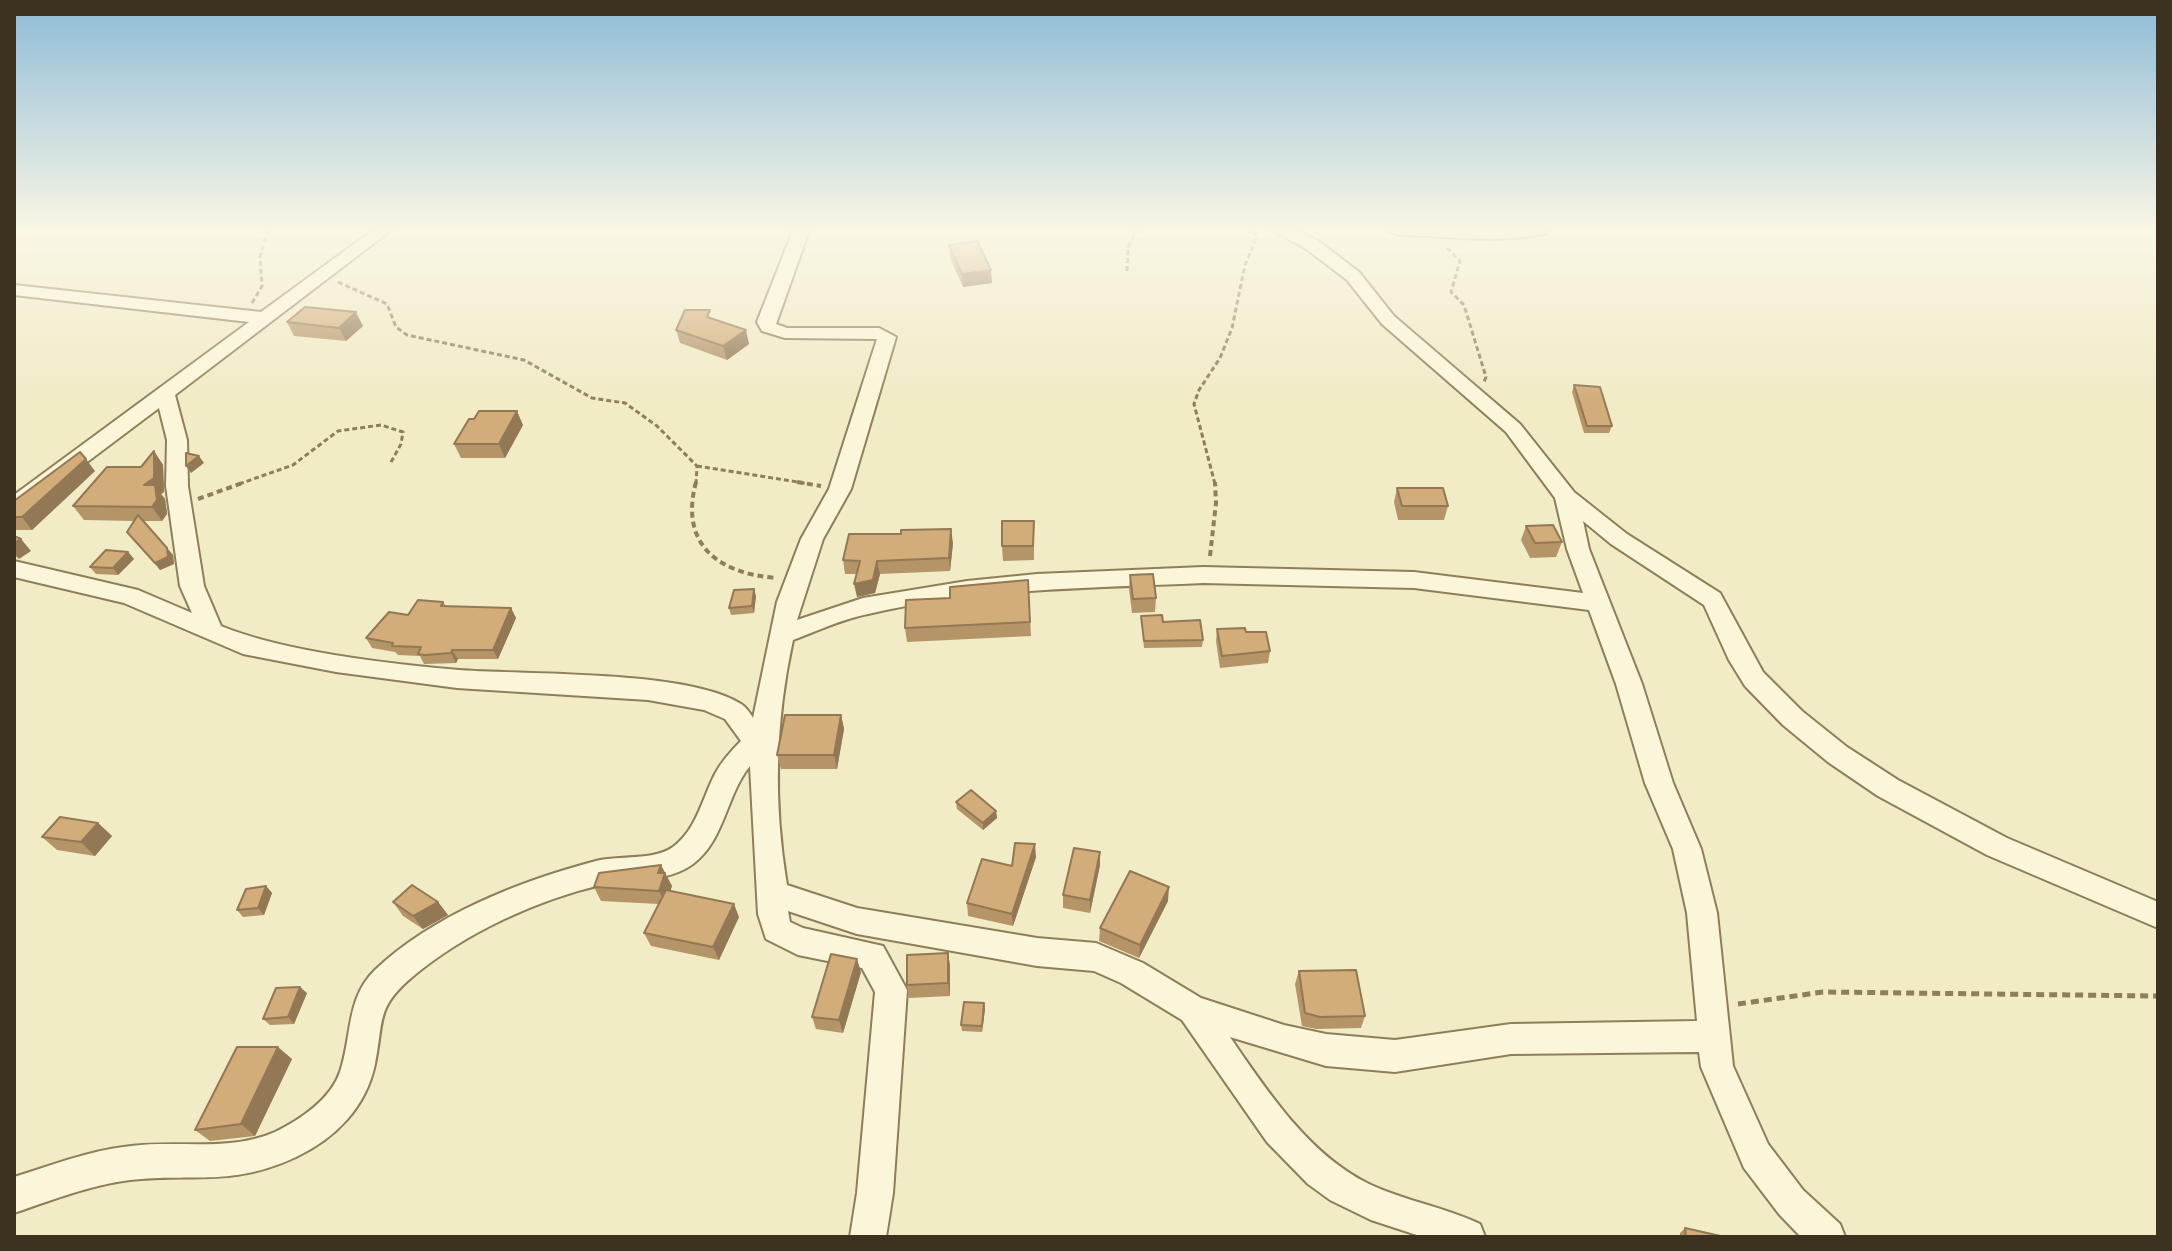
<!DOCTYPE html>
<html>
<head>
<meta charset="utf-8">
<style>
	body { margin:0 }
	#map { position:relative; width:2172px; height:1251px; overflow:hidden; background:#f1ebc6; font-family:Literata,serif }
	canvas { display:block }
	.frame { position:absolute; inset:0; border:16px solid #3d321f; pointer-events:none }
</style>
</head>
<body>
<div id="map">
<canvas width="2172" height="1251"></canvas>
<div class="frame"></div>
</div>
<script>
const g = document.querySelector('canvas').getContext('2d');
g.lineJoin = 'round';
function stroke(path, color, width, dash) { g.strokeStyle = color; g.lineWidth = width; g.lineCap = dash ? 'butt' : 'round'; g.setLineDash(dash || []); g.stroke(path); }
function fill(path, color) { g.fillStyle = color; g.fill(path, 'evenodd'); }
const pathFar2 = new Path2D(`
	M1447,248L1460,261L1451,292L1464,305L1486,377L1484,382
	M1127,271L1128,247L1138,228
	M338,282L387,304L396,327L407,335L524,360L592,398L625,403L657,426L697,466L696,484
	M252,303L262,286L260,257L268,228
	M697,466L810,484
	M239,484L293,465L338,431L381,425L403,432L401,444L390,464
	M1215,484L1194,404L1199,390L1220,358L1232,328L1245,265L1256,239L1254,228`);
const pathFar1 = new Path2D(`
	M696,482C679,545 719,574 777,578
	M797,482L821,486
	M198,499L245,482
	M1210,556L1216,503L1215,482`);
const path = new Path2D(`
	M1738,1004L1823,992L2158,996`);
const street = new Path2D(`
	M376,228H394L175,395L187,440L188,486L204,586L221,626C284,652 390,664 459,670C527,675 688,670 741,704C746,707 750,713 753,718L777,602L801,539L829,489L877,339L785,338L762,331L757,322L794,228H810L776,324L787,328H879L896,337L851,489L823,539L797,620L863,598L967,581L1037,574L1203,567L1414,572L1583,593L1567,549L1555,498L1506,432L1382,324L1347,280L1305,248L1268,228H1289L1317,240L1359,272L1394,316L1520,424L1574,492L1627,534L1720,593L1763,672L1802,711L1847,747L1898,780L2007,838L2158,902V928L1987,855L1878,796L1828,762L1783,725L1745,686L1729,660L1704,605L1611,544L1583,521L1589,549L1642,684L1673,783L1701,849L1717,913L1733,1066L1768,1144L1803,1190L1840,1224L1845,1237H1801L1779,1214L1744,1168L1701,1067L1699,1052L1511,1054L1395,1072L1326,1066L1230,1037C1267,1091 1309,1155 1369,1184C1405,1201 1444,1207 1480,1224L1485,1237H1423L1371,1220L1330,1200L1308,1184L1267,1142L1182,1020L1121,983L1094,971L1037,966L857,934L788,911L790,922L803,928L883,946L907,990L893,1193L886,1237H850L857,1193L875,992L862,968L798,955L766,939L758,914L750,766C726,795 725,840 693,864C667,883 635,877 605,884C538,899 464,933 411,978C375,1009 384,1022 375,1064C366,1107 336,1138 296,1157C232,1187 195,1173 130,1180C90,1185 52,1200 14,1213V1177C52,1165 91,1150 131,1146C179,1140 229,1152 275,1132C300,1120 331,1099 340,1072C352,1037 346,998 375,970C433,915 520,881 596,861C620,855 653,861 673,847C697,829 702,799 715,774C722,761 731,751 741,741L725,719L704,710L648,700L457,688L336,672L243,654L124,603L14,577V561L138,590L192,613L180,586L166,486L167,440L159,408L22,511L14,513V495L249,322L14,295V285L261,312ZM1203,583L1414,588L1589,610L1616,684L1645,783L1673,849L1687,913L1697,1021L1511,1024L1395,1040L1326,1034L1284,1025L1201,998L1143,963L1096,943L1037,938L857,908L787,885C773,802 775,722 793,640C817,631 842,619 868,614C977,588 1091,588 1203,583Z`);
const secondary = new Path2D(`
	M1388,228H1551L1547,233C1501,244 1447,236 1400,235L1392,233Z`);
const wall = new Path2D(`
	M949,245L992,283L963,287L950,258Z
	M712,318L749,344L727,360L680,343L676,330Z
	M287,322L363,326L346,341L294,336Z
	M1574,385L1612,426L1609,433H1584L1572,392Z
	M523,425L505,458H461L454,444Z
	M154,451L163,465L164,492L161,494L165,499L167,514L162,521H143L173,555L174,564L160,570L127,532L134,521L84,520L73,506L141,467Z
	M95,471L32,530H14V501Z
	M1397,488L1448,506L1444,520H1398L1394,502Z
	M1034,521V560L1003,561L1002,546Z
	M1526,526L1562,542L1556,557L1530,558L1521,540Z
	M953,543L950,571L880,574L875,593L857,597V574H845L843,560Z
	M128,552L134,559L118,575L96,574L90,567Z
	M1130,575L1156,598L1155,612L1132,613L1129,589Z
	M1028,580L1031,636L907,642L905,628L950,598Z
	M756,596L754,613L731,615L729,608Z
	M443,602L446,606L511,608L516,618L498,659H458L456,663L424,664L420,656L398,655L395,652L372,648L366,638L408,615Z
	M1141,616L1163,622L1203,640L1202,647L1144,648Z
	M1217,629L1246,632L1270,651L1268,663L1220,668L1216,641Z
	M841,715L844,729L837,769H781L777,755Z
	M956,802L996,811L997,818L983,830L957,809Z
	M98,823L112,836L95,856L57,850L42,837Z
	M1100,852V865L1090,913L1063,908V895Z
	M1036,857L1013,926L968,916L967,903L1012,866Z
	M664,873L672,886L670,891L739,917L719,960L651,946L644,933L659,904L601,901L594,887Z
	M266,886L272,893L264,915L243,917L237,910Z
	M1168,901L1139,958L1099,941L1100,928Z
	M393,902H438L448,915L423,929L403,916Z
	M948,953L950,966V996L909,998L907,985Z
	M1299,971L1365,1016L1361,1028L1316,1029L1302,1026L1295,984Z
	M861,972L843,1033L816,1029L812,1017Z
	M307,993L294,1024L270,1025L263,1019Z
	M984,1003L985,1009L982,1032L962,1031L961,1025Z
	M292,1059L255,1136L210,1141L195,1130Z
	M1685,1228L1725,1237H1680V1233Z`);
const shadedWall = new Path2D(`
	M991,270L992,283L963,287L962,274Z
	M356,312L363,326L346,341L339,328Z
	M746,330L749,344L727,360L723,346Z
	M517,411L523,425L505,458L499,444Z
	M154,451L163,465L164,492L161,494L165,499L167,514L162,521L152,507L144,485Z
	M199,456L204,463L191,473L186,466Z
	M86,459L95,471L32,530L22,517Z
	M951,529L953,543L950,571L949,558Z
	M21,539L31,551L19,559L14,554V543Z
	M167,548L173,555L174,564L160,570L155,563Z
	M128,552L134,559L118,575L113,568Z
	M877,561L880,574L875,593L857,597L854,584Z
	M754,589L756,596L754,613L752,606Z
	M511,608L516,618L498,659L493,650Z
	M452,650L458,659L456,663L451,653Z
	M841,715L844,729L837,769L834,755Z
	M996,811L997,818L983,830V823Z
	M98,823L112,836L95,856L81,842Z
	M1035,844L1036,857L1013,926L1012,914Z
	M1100,852V865L1090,913V900Z
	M661,865L672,886L666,904L659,891L658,873Z
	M266,886L272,893L264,915L258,908Z
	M1169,887L1168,901L1139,958L1140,945Z
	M438,902L448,915L423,929L413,916Z
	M734,904L739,917L719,960L713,947Z
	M948,953L950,966V996L948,983Z
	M857,959L861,972L843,1033L839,1020Z
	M300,987L307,993L294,1024L288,1017Z
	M984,1003L985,1009L982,1032V1026Z
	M278,1047L292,1059L255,1136L241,1124Z`);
const building = new Path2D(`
	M977,241L991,270L962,274L949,245Z
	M305,307L356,312L339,328L287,322Z
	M685,310H710L707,317L746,330L723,346L676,330Z
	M1574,385L1600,387L1612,426H1587Z
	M479,411H517L499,444H454L469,419H474Z
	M154,451V478L144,485H155L157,500L152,507L73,506L107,467H141Z
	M80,452L86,459L22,517H14V501Z
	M186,453L199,456L186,466Z
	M1397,488H1443L1448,506H1402Z
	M138,515L167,548L168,557L155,563L127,532Z
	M1002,521H1034L1033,546H1002Z
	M1553,525L1562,542L1535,543L1526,526Z
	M951,529L949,558L877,561L873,580L854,584L860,561L843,560L849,534H901V530Z
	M14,536L21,539L14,543Z
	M106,550L128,552L113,568L90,567Z
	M1153,574L1156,598L1133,599L1130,575Z
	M1028,580L1030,622L905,628L906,600L950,598V587Z
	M754,589L752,606L729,608L734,590Z
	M418,600L443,602L441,606L511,608L493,650H452L451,653L425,655L418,654L421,647L392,646L393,643L366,638L389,612L408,615Z
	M1162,615L1163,622L1200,620L1203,640L1144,641L1141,616Z
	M1245,628L1246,632H1266L1270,651L1222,656L1217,629Z
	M785,715H841L834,755H777Z
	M971,790L996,811L983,823L956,802Z
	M60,817L98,823L81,842L42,837Z
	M1015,843L1035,844L1012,914L967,903L982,859L1012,866Z
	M1074,848L1100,852L1090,900L1063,895Z
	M661,865L658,873H665L659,891L594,887L599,873Z
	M1130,871L1169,887L1140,945L1100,928Z
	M412,885L438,902L413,916L393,902Z
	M266,886L258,908L237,910L246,889Z
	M666,890L734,904L713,947L644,933Z
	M948,953V983L907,985V955Z
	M831,954L857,959L839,1020L812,1017Z
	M1356,970L1365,1016L1320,1017L1305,1013L1299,971Z
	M300,987L288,1017L263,1019L276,988Z
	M964,1002L984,1003L982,1026L961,1025Z
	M237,1047H278L241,1124L195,1130Z
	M1685,1228L1725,1237H1686Z`);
stroke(street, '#8e7e5a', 4);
stroke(secondary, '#705e3d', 4);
stroke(pathFar2, '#8e7e5a', 3, [5, 3]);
stroke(pathFar1, '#8e7e5a', 4, [6, 4]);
stroke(path, '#8e7e5a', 5, [8, 5]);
fill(street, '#fbf6da');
fill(secondary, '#fbf6da');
fill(wall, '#b59468');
fill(shadedWall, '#937855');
fill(building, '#d2ac79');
stroke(building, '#937855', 2);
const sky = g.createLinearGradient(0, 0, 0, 403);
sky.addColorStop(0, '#8ebbd8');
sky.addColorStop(0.57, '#f9f6e5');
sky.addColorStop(1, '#f9f6e500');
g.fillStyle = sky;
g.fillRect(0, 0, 2172, 403);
</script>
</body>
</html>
